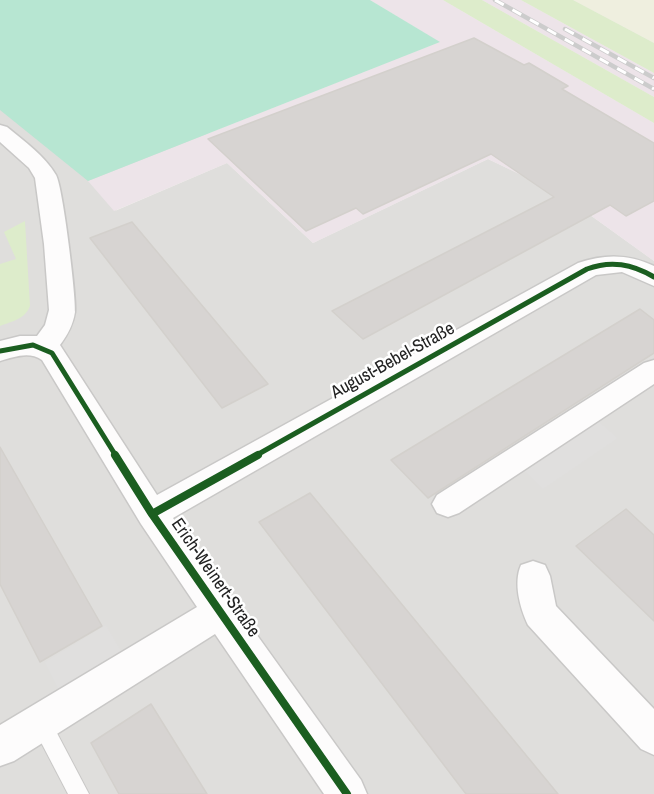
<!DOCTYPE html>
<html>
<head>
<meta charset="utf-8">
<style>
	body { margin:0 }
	canvas { display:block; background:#f0eeeb }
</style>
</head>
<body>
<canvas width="654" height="794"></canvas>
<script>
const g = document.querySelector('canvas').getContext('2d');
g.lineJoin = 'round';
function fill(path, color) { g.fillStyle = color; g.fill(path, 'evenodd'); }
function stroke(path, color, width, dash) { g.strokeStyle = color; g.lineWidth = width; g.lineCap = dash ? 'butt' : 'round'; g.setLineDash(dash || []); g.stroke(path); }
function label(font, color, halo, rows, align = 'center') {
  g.font = font + ' "Archivo Narrow",sans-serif'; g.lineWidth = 5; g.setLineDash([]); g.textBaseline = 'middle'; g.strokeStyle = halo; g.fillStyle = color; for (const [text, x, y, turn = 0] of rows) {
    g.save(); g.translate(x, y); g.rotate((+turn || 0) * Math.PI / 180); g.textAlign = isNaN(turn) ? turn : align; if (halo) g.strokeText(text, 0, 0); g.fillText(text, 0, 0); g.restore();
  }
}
const residential = new Path2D(`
	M0,0H370L115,211L227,163L313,243L488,159L561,194L654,261V794H0Z`);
const industrial = new Path2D(`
	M370,0H443L654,123V261L561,194L488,159L313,243L227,163L114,211L88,181L439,42Z
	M482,0H521L654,73V97Z`);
const farmland = new Path2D(`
	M573,0H654V43Z`);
const grass = new Path2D(`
	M443,0H482L654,97V123Z
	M521,0H573L654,43V73Z
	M25,221L30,306C25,319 13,321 0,326V264L16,259L4,232Z`);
const pitch = new Path2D(`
	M0,0H370L440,42L88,181L0,110Z`);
const parking = new Path2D(`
	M598,421L618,438L543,489L524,471Z
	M106,625L124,656L61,694L45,662Z`);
const building = new Path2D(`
	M474,38L524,65L529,63L568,86L562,89L654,143V201L626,216L610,205L363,339L332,311L554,197L491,154L363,214L356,208L306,231L208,139Z
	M132,222L268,384L222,408L90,238Z
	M640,309L654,320V353L428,498L391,460Z
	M0,447L102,626L40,662L0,584Z
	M310,493L344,534L558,794H466L259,522Z
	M626,509L654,535V621L576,546Z
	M151,704L207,794H119L91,743Z`);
const service = new Path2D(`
	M41,713L48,716L89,794H68L31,723L34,716Z`);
const minor = new Path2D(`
	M0,125L7,127C25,142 44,155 56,175C63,188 76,296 75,312C73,325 68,334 60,345L157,495L578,263C605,254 628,254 654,266V286L622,272L596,275L173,518L361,780L367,794H324L215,634L14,761L0,766V725L197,607L141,524L42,360C29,351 14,357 0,361V341L20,336H37L45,325L49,310L44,244L35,178L29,168L0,142Z
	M654,360V384L459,513L448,517L437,513L432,504L437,495L644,363Z
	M533,561L545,565L550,576L556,606L654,709V755L641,749L528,625C520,608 513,583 521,565Z`);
const rail = new Path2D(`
	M495,0L654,89
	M565,29L654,78`);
const cyclewayFar1 = new Path2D(`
	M0,351L33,345L52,353L116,456
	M255,456L587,269C611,260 632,264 654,277`);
const cycleway = new Path2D(`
	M115,455L152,514L347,794
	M152,514L258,455`);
const streetNames = [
	["August-Bebel-Straße",393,361,-29],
	["Erich-Weinert-Straße",215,578,55]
];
fill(residential, '#dfdedc');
fill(industrial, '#ede4e9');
fill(farmland, '#efefdf');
fill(grass, '#ddeccb');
fill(pitch, '#b7e6d2');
fill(parking, '#e0dfde');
fill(building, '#d7d4d2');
stroke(building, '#d3d0cc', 1.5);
stroke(service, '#c9c8c7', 2);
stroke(minor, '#c9c8c7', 3);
fill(service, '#fdfcfc');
fill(minor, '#fdfcfc');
stroke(rail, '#ccc', 4.5);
stroke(rail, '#fff', 3, [10]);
stroke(cyclewayFar1, '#1b5e20', 5);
stroke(cycleway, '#1b5e20', 8);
label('18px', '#222', '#fff', streetNames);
</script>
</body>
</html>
